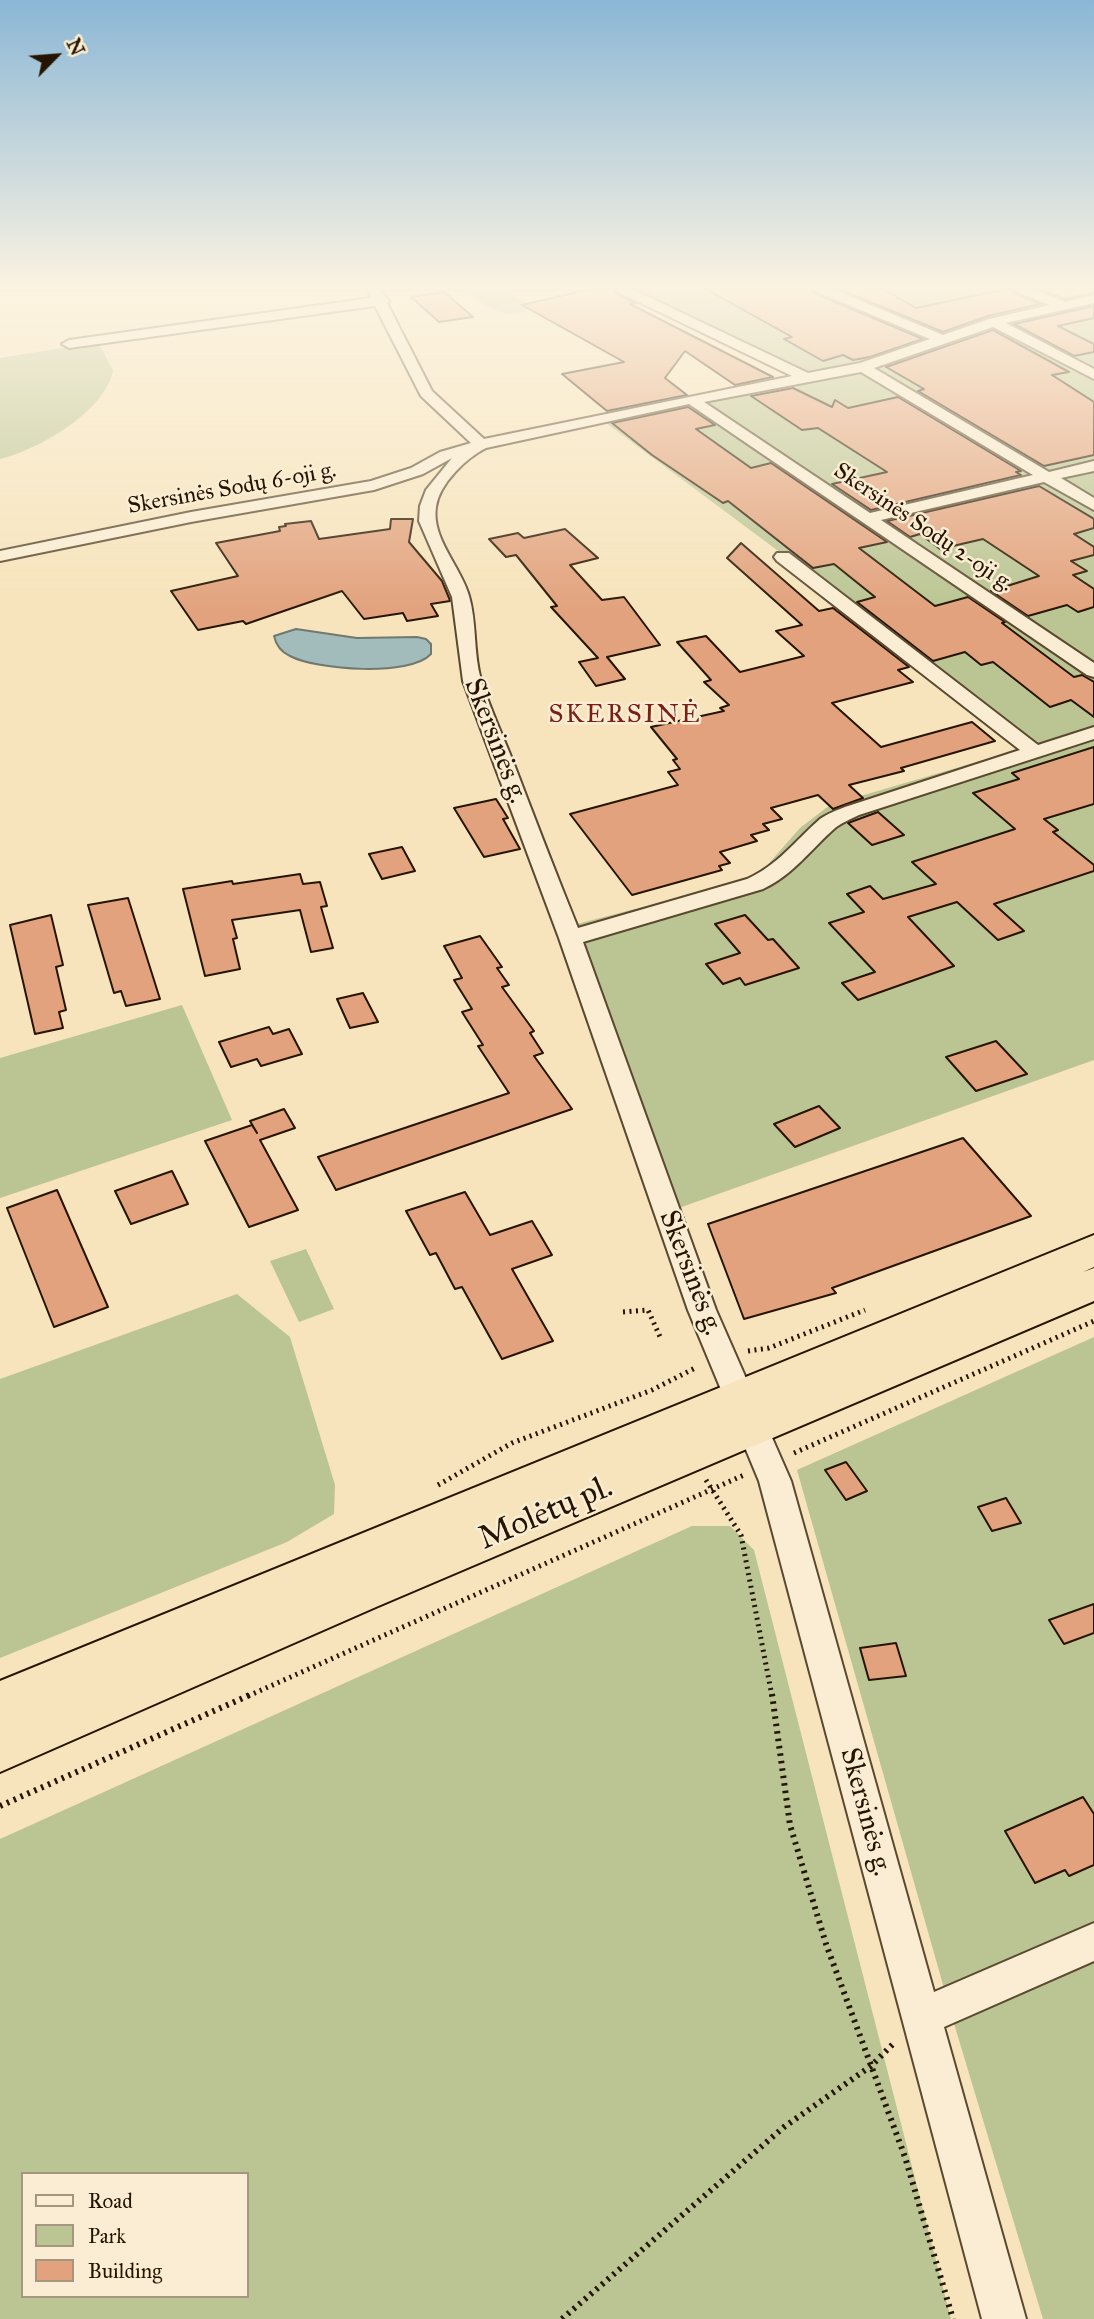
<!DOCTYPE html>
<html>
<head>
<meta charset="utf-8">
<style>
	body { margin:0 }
	#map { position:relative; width:1094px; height:2319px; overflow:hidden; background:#f7e4bc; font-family:"IM FELL Great Primer",serif }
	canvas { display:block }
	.legend { position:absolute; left:21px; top:2172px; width:228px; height:126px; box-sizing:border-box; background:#faedd3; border:2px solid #a5977f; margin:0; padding:9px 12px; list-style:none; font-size:21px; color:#251500 }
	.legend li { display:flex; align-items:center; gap:14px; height:35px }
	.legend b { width:35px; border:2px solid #a5977f }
	.north { position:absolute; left:21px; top:21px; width:70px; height:70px; -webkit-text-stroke:5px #faedd3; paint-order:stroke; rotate:65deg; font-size:19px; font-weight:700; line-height:28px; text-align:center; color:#251500 }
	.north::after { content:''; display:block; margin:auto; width:24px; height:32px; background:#251500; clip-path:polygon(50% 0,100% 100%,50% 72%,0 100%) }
</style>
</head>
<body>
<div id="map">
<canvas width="1094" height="2319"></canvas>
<ul class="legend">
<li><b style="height:9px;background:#faedd3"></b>Road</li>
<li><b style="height:19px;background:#bac593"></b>Park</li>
<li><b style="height:19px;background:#e2a27d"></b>Building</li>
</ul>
<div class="north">N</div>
</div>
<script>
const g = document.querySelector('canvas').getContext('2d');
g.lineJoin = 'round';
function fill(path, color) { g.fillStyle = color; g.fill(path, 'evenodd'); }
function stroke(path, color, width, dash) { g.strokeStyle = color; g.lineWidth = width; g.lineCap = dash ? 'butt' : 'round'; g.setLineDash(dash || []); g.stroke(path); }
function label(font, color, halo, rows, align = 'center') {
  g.font = font + ' "IM FELL Great Primer",serif'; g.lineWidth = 5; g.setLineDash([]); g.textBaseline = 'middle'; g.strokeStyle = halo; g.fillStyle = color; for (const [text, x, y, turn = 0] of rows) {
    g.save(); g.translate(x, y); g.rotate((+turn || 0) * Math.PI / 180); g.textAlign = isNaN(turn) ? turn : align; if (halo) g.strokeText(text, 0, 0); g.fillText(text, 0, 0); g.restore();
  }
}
const green = new Path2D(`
	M462,288H502L533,307C506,325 483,304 462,288Z
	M612,288H1094V1060L679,1208L573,925L747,880L763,870L800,828L830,805L1038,744L602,420L802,381Z
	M98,342L113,370C106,411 38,450 0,459V358Z
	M182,1005L232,1120L0,1198V1058Z
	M306,1249L334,1309L299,1322L270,1261Z
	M237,1294L290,1337L335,1485L334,1514L287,1542L0,1658V1379Z
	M1094,1337V2319H1043L955,2027L797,1470Z
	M692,1526H730L754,1550L951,2319H0V1839ZM23,2174H247V2296H23Z`);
const water = new Path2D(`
	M296,629L357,638L417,637L426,639L431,644V654C410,677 316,670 290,656C281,652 276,645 274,636Z`);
const building = new Path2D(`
	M595,288H613L615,293L636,303L630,304L773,377L735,385L685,351L665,378L687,395L607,411L562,374L624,362L522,305Z
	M704,288H812L814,293L923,339L870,357L853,360L843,355L823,361L784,339L792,337Z
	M836,288H881L916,308L1012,288L1014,293L1041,304L988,316L943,332Z
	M1036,288H1094V293L1065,299Z
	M444,292L473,317L439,322L411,297Z
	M1094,306V318L1058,326L1094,344V352L1074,356L1014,324Z
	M993,330L1069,372L1052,375L1094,402V455L1044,466L918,391L924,389L886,367Z
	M793,388L832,407L835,400L848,408L898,397L1021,471L1016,472L1021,475L871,510L832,484L887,472L818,428L802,430L751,396Z
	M688,407L715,425L696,429L751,468L771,463L887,542L859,548L935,606L968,597L1005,622L1002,623L1074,677L1082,675L1094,682V717L1071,700L1050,707L993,662L981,665L965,652L933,661L857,602L875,597L834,564L813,568L728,501L723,503L652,455L612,423Z
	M1039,486L1094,519V528L1074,534L1094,547V555L1071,561L1087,571L1073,575L1094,589V607L1078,612L1067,605L1028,616L991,591L1039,576L983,539L940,549L920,534L910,537L887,521Z
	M391,519H413L409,542L442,581L449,598L450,601L431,604L438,616L407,621L403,613L364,619L342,591L246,624L243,621L198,630L171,591L238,576L216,543L280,531L279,527L286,526L285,524L311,521L319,539L390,529Z
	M565,529L598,558L570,565L602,600L624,597L660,645L607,657L625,679L596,686L579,662L598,658L551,607L557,606L516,555L506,557L489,539L518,533L524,538Z
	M741,543L819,611L833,608L909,667L898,670L913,682L832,703L881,747L972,722L995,741L901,768L904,771L849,785L863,798L833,809L818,795L771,808L782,819L763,824L769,830L751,835L757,841L720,852L730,863L719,866L722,870L632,895L570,814L678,785L668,772L680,769L673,760L677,759L651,727L724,711L720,708L729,705L704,682L711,680L677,642L706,636L740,672L804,656L776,631L802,625L727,558Z
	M1094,747V804L1044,819L1058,830L1053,832L1094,865V871L994,904L1024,931L998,940L957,902L908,917L954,966L858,1000L842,983L875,972L829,923L864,912L847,894L870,886L883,899L936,884L912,862L1015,829L973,793L1019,779L1012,773Z
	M496,799L508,818L503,819L520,849L484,857L454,808Z
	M878,812L904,835L872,845L848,823Z
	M402,847L415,871L382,879L369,854Z
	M300,874L303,884L320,882L327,906L321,907L333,948L311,952L300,910L232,920L237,938L233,939L240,969L205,976L183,889L232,881L233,884Z
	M128,898L160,999L126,1006L121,991L114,993L88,905Z
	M51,915L63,965L56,967L66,1010L59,1012L63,1028L35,1034L10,925Z
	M745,915L768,940L773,939L799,968L745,985L740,978L723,984L706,964L740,953L715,924Z
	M480,936L502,967L497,968L509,985L502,987L534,1031L530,1033L543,1053L534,1056L572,1109L336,1190L318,1157L509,1093L478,1046L483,1045L462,1012L472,1009L454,980L462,978L444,946Z
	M363,993L378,1022L350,1028L337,999Z
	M269,1027L273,1034L289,1029L302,1054L261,1066L257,1059L231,1067L219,1042Z
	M996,1041L1027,1074L976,1091L946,1057Z
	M819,1106L840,1128L795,1147L774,1124Z
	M284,1109L295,1128L260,1140L298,1210L249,1227L205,1141L252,1125L257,1133L250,1121Z
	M963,1138L1031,1216L832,1288L836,1293L744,1319L708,1224Z
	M172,1171L188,1204L131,1224L115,1191Z
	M57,1190L108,1307L54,1327L7,1208Z
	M465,1192L490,1235L532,1221L552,1255L512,1269L553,1341L502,1359L462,1287L455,1289L436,1253L430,1255L406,1211Z
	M846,1462L867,1491L846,1500L825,1470Z
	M1006,1498L1021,1523L992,1531L978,1507Z
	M1094,1604V1633L1064,1644L1049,1620Z
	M896,1643L906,1676L869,1680L860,1648Z
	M1083,1797L1094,1814V1865L1069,1876L1065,1870L1035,1883L1005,1831Z`);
const pathFar1 = new Path2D(`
	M623,1312L648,1310L661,1339
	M748,1351L769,1348L865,1310
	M794,1453L1094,1321
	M706,1480L741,1535L772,1696
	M438,1485L512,1443L652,1390L697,1367
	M248,1696L744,1475`);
const path = new Path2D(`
	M772,1694L790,1825L826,1944L905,2157L953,2319
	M0,1806L252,1694
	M562,2319L784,2127L871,2066L895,2042`);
const street = new Path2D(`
	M367,288H379L389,301L387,303L432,391L484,439L792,376L616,291L615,288H630L808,373L860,363L930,339L815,291L814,288H830L943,335L989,319L1050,305L1015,291L1014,288H1030L1065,302L1094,295V303L1006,323L1094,369V379L993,327L874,368L1049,472L1094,461V471L1061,478L1094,498V510L1044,482L881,520L1094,663V677L1087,675L689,404L486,448C466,458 439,484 436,507C431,538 461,567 469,596C477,623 473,653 481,680C490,709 503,736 514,764C535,819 556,874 578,928L747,879C778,865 795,841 820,819C827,814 837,810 845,807L1020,750L777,561L774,557L777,553H789L1038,745L1094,727V739L859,815C851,819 841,823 835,828C810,850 794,874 763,889L583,942L716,1310L791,1481L934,1992L1094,1923V1961L944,2027L1026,2319H982L759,1481L688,1310L559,938L463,681L452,597L419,521L420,506L426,490L452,458L423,474L374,490L191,522L0,561V551L191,512L371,481L411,468L440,452L471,443L421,396L375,306L69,348L62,344L69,340L371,298ZM861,372L1033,475L870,513L704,402Z`);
const highway = new Path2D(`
	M1094,1235V1267L1083,1272L1094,1268V1301L376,1607L0,1772V1681Z`);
const farStreetnames = [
	["Skersinės Sodų 6-oji g.",232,489,-10],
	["Skersinės Sodų 2-oji g.",923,528,34]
];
const farQuarternames = [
	["SKERSINĖ",625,716]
];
const streetNames = [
	["Skersinės g.",495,741,69],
	["Skersinės g.",690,1273,69],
	["Skersinės g.",865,1812,75]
];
const nearStreetnames = [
	["Molėtų pl.",546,1514,-23]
];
fill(green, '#bac593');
fill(water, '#a1bcbb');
stroke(water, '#6f7970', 2);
fill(building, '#e2a27d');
stroke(building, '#251500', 2);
stroke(street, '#5a492f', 4);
stroke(highway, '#251500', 4);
stroke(pathFar1, '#251500', 5, [2, 4.5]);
stroke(path, '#251500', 6, [2.5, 5]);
fill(street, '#faedd3');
fill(highway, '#f7e4bc');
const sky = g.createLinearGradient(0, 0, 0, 612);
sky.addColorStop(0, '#8bb7d6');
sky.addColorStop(0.47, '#fbf3e1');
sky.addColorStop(1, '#fbf3e100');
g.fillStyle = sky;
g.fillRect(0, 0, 1094, 612);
label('23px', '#251500', '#faedd3', farStreetnames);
g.letterSpacing = '2px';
label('26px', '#7a1f14', '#faedd3', farQuarternames);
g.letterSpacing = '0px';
label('28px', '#251500', '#faedd3', streetNames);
label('33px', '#251500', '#faedd3', nearStreetnames);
</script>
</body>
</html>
